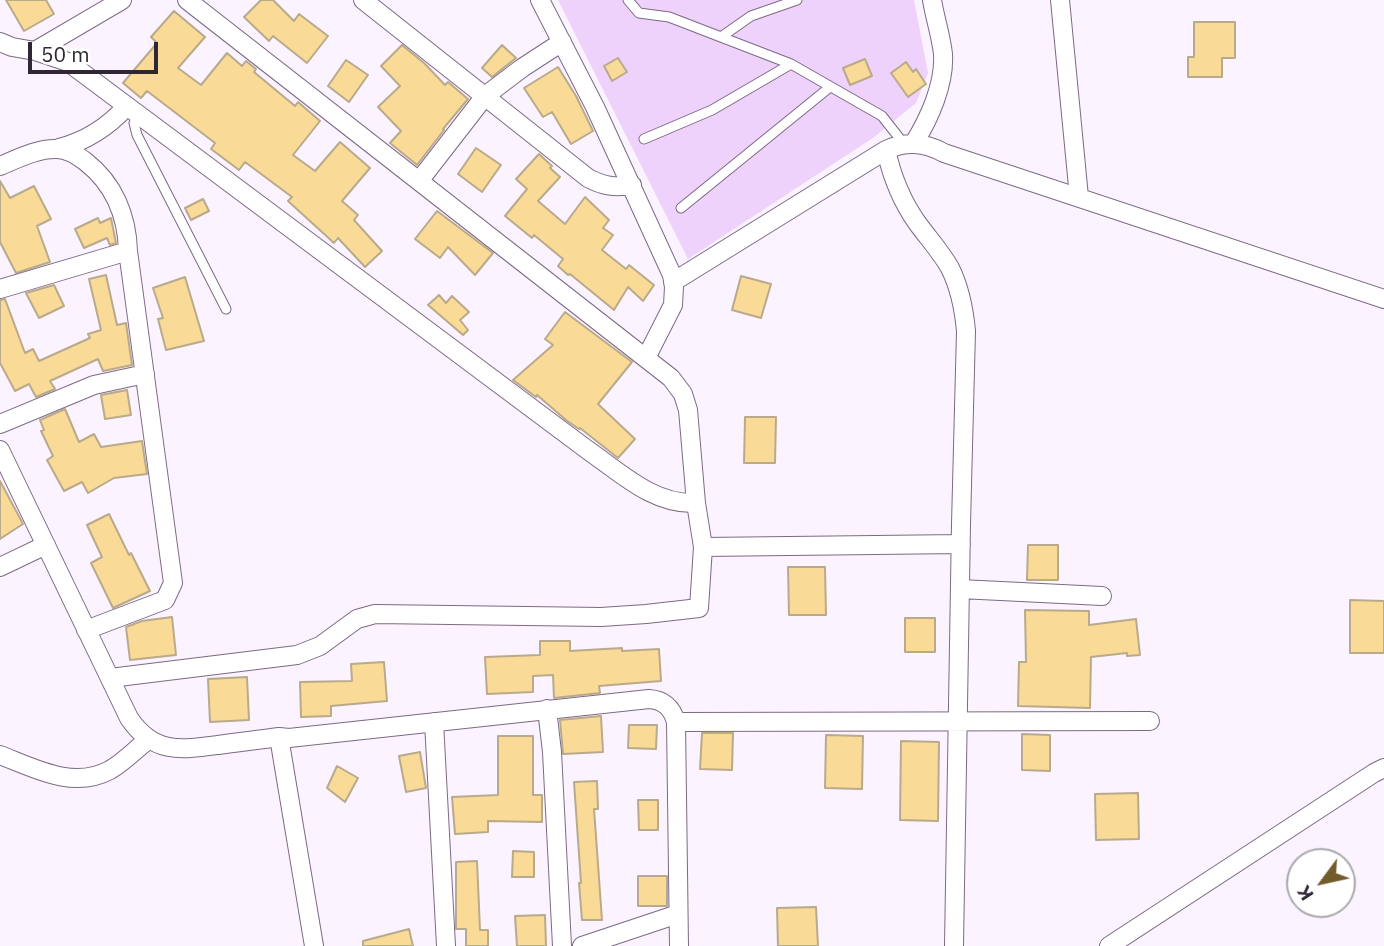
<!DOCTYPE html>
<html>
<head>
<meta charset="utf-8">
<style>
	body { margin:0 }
	#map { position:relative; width:1384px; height:946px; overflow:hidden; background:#fbf3ff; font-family:"IBM Plex Sans",sans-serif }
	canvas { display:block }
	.north { position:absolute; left:1286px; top:848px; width:70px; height:70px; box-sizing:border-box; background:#fff; border:2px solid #aca9ad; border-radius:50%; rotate:237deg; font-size:19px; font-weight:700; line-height:28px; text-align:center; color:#2f2733 }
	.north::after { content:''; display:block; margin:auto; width:24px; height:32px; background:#735c2c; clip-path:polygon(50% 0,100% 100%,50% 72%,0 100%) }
	.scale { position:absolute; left:28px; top:42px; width:130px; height:32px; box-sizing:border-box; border:4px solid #2f2733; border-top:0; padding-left:9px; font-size:21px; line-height:24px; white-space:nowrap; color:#2f2733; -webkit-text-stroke:5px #fff; paint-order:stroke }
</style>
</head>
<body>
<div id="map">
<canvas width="1384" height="946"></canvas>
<div class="north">K</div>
<div class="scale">50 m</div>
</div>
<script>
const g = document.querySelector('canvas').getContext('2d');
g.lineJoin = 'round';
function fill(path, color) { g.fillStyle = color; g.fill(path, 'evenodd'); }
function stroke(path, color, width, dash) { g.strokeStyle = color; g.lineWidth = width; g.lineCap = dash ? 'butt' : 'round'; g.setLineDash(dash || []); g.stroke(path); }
const green = new Path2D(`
	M558,0H914L928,73L916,103L873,138L688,259Z`);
const building = new Path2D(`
	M6,0H46L54,14L24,31Z
	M261,0H273L294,21L299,14L328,36L307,63L273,36L269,41L244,17Z
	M174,11L205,37L178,68L201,85L227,53L242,66L246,61L256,69L254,72L295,106L298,102L320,121L293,155L315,171L340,142L370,168L342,201L358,215L354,220L382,251L365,267L338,238L334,243L288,201L292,197L245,162L239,170L211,149L215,143L147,91L141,98L123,83L157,43L151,37Z
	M1194,22H1235V58H1222V77H1188V57H1194Z
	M402,45L424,63L445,85L448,82L468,99L443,129L444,130L417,165L390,143L401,131L378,107L400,86L381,66Z
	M502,45L516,58L492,77L482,68Z
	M618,58L627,72L612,81L604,66Z
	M865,59L872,76L850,85L843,68Z
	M346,60L368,75L349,102L328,86Z
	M906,62L913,72L916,69L926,84L908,97L891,73Z
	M558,67L576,96L593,131L571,144L552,112L543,117L524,88Z
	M476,148L501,165L482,192L458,174Z
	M539,154L552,166L550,168L560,177L538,201L565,224L585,197L609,220L603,228L613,235L602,250L626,269L629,265L654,285L643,301L628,287L614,310L570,274L568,275L558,266L563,259L534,235L532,238L505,216L527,189L516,179Z
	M0,181L10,198L34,186L51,219L37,226L50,262L16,273L0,242Z
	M203,199L209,211L191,220L185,208Z
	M437,211L493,253L475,275L448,247L440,258L415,239Z
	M98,218L100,223L111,218L116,243L110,245L107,238L84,248L75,229Z
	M106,275L117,325L126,323L132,365L103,371L98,359L50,381L55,389L36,397L29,384L15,391L0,363V300L5,299L25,353L33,349L39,361L90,338L88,334L101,330L89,279Z
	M741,276L771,284L761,318L732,310Z
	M185,277L204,341L166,350L158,319L163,318L153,288Z
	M54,285L64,306L39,318L26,293Z
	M439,295L446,303L452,296L469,312L460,320L468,330L463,335L428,305Z
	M565,312L632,362L598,404L635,439L618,458L580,428L579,429L566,420L537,395L536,397L513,380L553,345L545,339Z
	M127,390L131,415L105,419L101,395Z
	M65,409L79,442L94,434L101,447L142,441L147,474L114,478L88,493L82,482L64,491L47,460L53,456L41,431L44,430L40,420Z
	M745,417H776L775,463H744Z
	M0,481L23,524L0,539Z
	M109,514L129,555L131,553L150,591L113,608L91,563L102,557L87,525Z
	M1028,545H1058V580H1027Z
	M788,567H825L826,615H789Z
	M1350,600L1384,601V653H1350Z
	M1025,610L1089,611V625L1136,619L1140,655L1127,656V653L1091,657L1090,708L1018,706L1019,662H1026Z
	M172,617L176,655L130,660L126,627L142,621Z
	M905,618H935V652H905Z
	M540,641H570V651L622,648V651L659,649L661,681L599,686L600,693L554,698L553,675L533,676V692L487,694L485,657L540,655Z
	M384,662L387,701L331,706V716L301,717L300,682L352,681L351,664Z
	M247,677L249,720L210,722L208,679Z
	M601,716L603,752L563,754L560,720Z
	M629,725H657L656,749L628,748Z
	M702,733H733L732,770L700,769Z
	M1022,734L1050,735V771L1022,770Z
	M826,735L863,736L862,789L825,788Z
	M498,736H533V795H542V822L488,821V832L455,834L452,797L498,795Z
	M901,741L939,742L938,821L900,820Z
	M420,752L426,788L406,792L399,756Z
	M337,766L358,778L345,802L327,788Z
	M597,781L598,809H594L602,920H582L579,883H581L574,782Z
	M1138,793L1139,839L1096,840L1095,794Z
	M638,800H658V830H639Z
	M513,851L534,852V877H512Z
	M477,861L480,930H488V946H466V929H456V862Z
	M638,876H667V906H638Z
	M816,907L818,946H778L777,908Z
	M545,915L546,946H517L515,916Z
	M409,929L413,946H363V941Z`);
const service = new Path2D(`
	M628,0L639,13L669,17L791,64L882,116L904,144
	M721,37L751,16L797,0
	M138,114L134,123L137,135L226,309
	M644,139L712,110L791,64
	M681,208L830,87`);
const minor = new Path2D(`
	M363,0L588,178C603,186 615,188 632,185
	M540,0L595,107L672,275L674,287L673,305L646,358
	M1060,0L1079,197
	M0,42L12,47L35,51L68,62L589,451C622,474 654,505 696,503
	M35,51L122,0
	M914,143C929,119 945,84 943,54C941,36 935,18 932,0
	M59,148C87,141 108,127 127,106
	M886,150C892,177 902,202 918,224C929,239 941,252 950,268C960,288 964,309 966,331L961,524L954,946
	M0,166C17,159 38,148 57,149C68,149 77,155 86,162C114,184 127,216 128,251L173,583L165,600L86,630
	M419,181L485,96L522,68L562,42
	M673,282L886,150C906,141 924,142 944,153L1384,299
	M0,289L128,251
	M0,424L94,385L145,374
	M0,450L129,718C153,754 180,750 218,745C238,742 259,740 279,737L289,738L649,699C664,700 672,708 676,722L679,946
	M703,547L961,544
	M0,567L46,545
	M960,589L1102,596
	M110,678L297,655L320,646L357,619L375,614L601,617L646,614L699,608L703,547L696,503L688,410L683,394L671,378L187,0
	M547,709L552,752L562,946
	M434,722L446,946
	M676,722L1150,721
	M279,737L314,946
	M0,755C34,768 73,790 110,770C124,762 136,749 149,739
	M582,946L678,914
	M1109,946L1374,773L1384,768`);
fill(green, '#efd2fc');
fill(building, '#fada97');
stroke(building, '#b9aa8b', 2);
stroke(service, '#7c6a85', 11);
stroke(minor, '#7c6a85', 20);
stroke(service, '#fff', 9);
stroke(minor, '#fff', 18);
</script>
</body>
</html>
